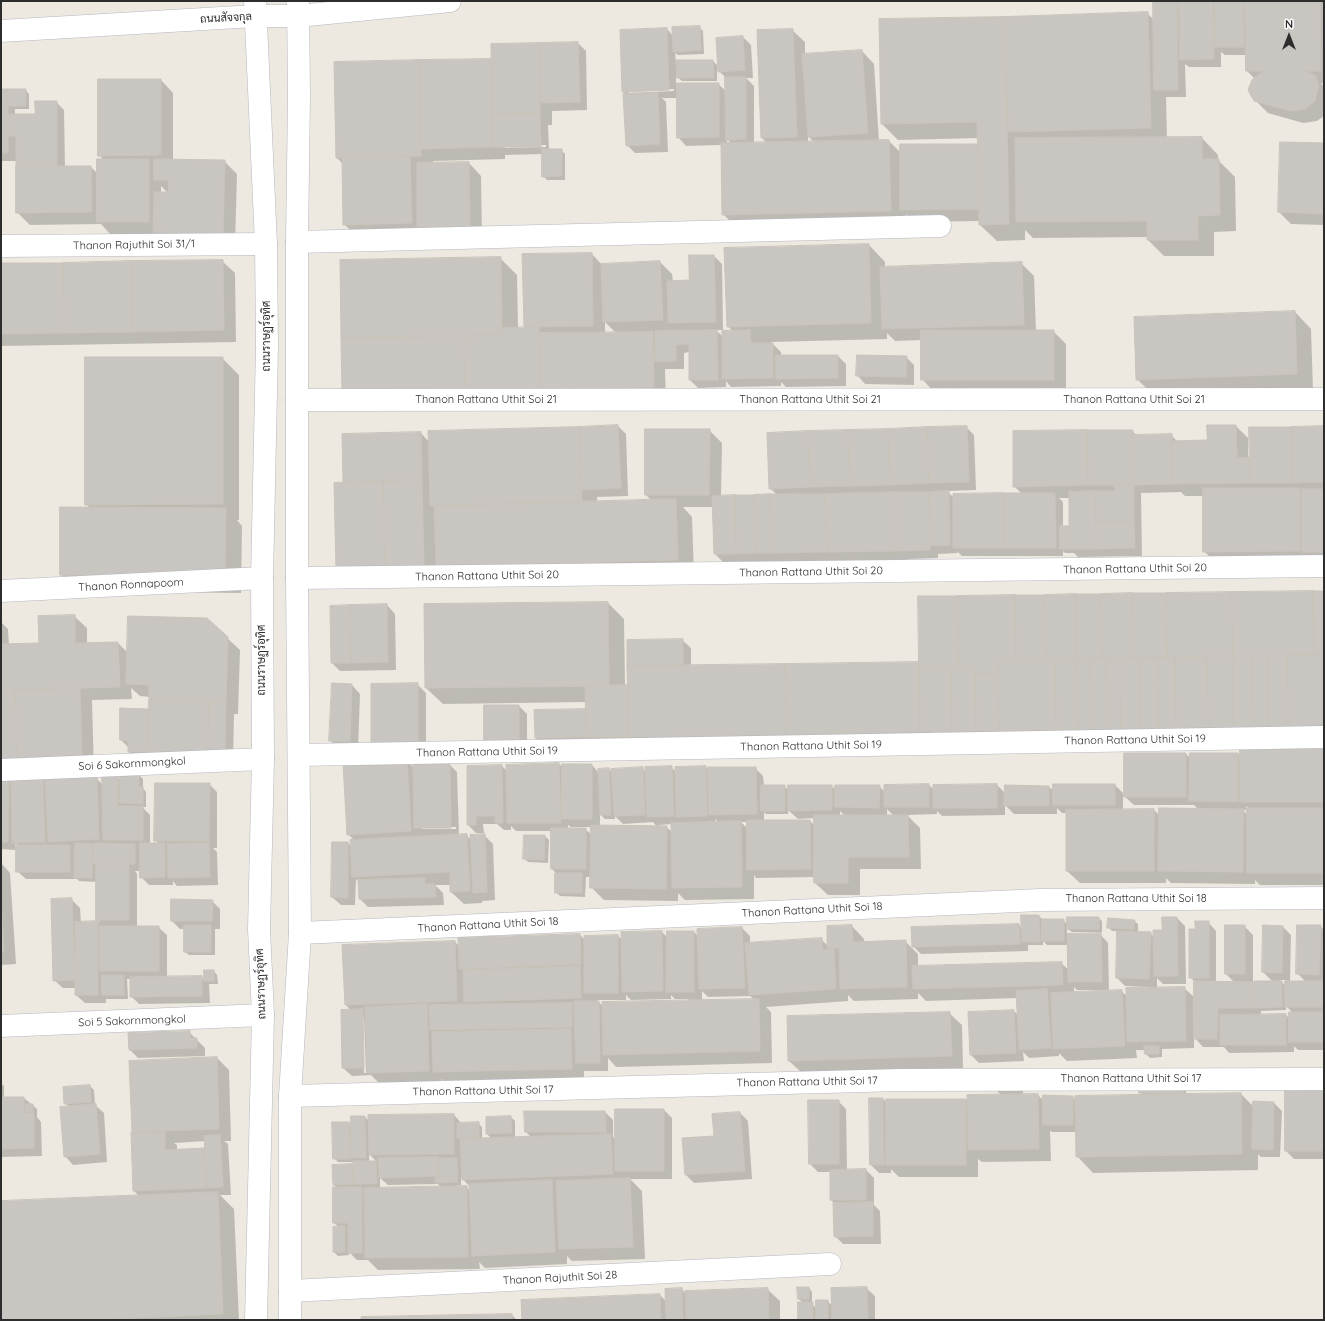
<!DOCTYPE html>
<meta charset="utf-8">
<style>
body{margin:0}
#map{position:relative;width:1325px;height:1321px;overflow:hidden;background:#ede9e1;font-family:Quicksand,sans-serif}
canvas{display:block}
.frame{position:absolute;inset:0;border:2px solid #2d2d2d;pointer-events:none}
.north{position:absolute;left:1269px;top:16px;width:40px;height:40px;-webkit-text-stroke:3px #fff;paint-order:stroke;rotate:0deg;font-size:11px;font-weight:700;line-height:16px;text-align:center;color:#2d2d2d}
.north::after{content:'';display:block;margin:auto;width:14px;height:18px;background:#2d2d2d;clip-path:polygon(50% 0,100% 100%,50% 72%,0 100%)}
</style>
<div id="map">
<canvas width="1325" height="1321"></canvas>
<div class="frame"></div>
<div class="north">N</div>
</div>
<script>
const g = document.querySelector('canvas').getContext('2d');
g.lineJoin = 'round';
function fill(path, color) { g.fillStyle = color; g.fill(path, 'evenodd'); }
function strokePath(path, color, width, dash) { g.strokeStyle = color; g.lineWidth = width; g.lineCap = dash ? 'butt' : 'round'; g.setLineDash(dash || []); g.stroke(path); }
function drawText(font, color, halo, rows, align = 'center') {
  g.font = font + ' Quicksand,Sarabun,sans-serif'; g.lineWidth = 3; g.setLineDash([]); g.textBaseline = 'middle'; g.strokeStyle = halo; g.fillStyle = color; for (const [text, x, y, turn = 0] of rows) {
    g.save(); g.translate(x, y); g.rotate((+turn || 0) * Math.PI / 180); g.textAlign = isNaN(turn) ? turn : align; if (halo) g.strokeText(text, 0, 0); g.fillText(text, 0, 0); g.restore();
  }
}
const shadow = new Path2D(`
 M1154 1H1324V83H1321L1324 86V116L1317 121 1303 123 1268 113 1255 100V79L1247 71V55H1225L1221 52V67H1189L1185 64 1186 97H1166L1167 138H1202L1218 155V160L1235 177 1236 231 1214 232V256H1164L1148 240V237L1033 238 1025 230V240L997 241 980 225V221L914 222 906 214 907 227 739 230 723 214 722 145 686 146 678 137V98H662L666 102 668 152 635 153 627 145V95L623 91 667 29 673 36 699 27 703 31 704 54 678 55 675 53 676 61H713L717 65V81H682L676 76V84H718L726 91V78L719 71 743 37 751 45 753 78H746L754 86V144H768L762 138 792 30 805 42V55L862 51 874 64 879 142 889 141 901 153 979 146 978 138 898 140 882 124 880 20 1147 13 1154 20ZM674 89V91L629 93V91ZM808 136 815 143H808ZM727 139 732 144H727Z
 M578 43 586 51 587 110 552 111V125H548L549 150H561L565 154V180H547L543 176V154L505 155V159L433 161V164L469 163 481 176 482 239 357 237 344 224 343 164 337 158 335 63 492 60V45ZM546 145V147L505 148V146Z
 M161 80 173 93V160L224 161 237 174 235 246 166 244 155 234H110L101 224 30 225 17 212V161H1V90H25L29 94V109H15V115H36L56 102 64 110 65 167H91L98 174 104 160 99 155ZM161 186 169 194 161 193Z
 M1324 144V225L1291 224 1279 212Z
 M869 245 885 262V268L1021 263 1034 276 1036 331H1053L1066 344V392H934L922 379V340L895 341 887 333V339L771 342 781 352V356H838L846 364V386L786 387 781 382V386L731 387 726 381V387L698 388 690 380V352L684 353V369H665L666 399 343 392 341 261 500 258 517 275 518 328H525L523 255 592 254 602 265 660 262 672 274 673 282 690 281 714 256 722 264 723 330H716L723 337 733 332 728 326ZM605 322 616 333H605Z
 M222 261 235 273 236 342 1 346V265Z
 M1295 312 1311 329 1313 390 1154 396 1137 379Z
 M906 357 914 365V385L865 384 857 375Z
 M222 358 239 375V520H237L242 526 241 593 78 591 61 575 90 508 86 504Z
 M618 426 626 434 628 496 597 497V503L652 501 646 495 709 430 722 443 721 497 777 495 770 488 966 427 974 435 976 490 947 491 954 498 1022 494 1014 486 1132 431 1138 436 1171 435 1177 441H1208L1236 426 1248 438V458L1324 427V564H1217L1204 551V496H1185L1181 492 1141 493 1142 556 1078 557 1074 553H1065L1063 551V556H962L957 551 958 553 938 554V558L908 559V563L784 565 780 561 723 562 715 554 714 507H683L692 517 694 576 436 580 344 483 343 435 421 433 429 442V432ZM1059 498H1070V527H1063V502Z
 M1324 592V739L544 746 536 738 535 711 586 710V702L443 704 426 688 608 603 624 619 625 686H629L628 641 682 640 691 648V666L920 663ZM932 731H1004V733H932Z
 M387 605 395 614 396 670 340 671 332 663Z
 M74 616 87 628V644L118 643 128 653 227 638 240 650 238 714H234L233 761 137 760 129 752V748L121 740V709L149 710 150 697 140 696 131 688 132 699 92 700 94 773 1 776V622L8 629 9 645 40 644Z
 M417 684 426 693V751H381Z
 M333 685H352L360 694 358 749H338L330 740Z
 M519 706 527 714V750L485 743Z
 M1324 748V885H1260L1255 880V884L1171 883 1166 878V883H1080L1067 871V813H1062L1057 808V814H1014L1005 805V815L942 816 937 811V814L907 815 920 828 921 869H860V895H828L815 883V877L756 878 754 875V899L685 900 678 893V901L604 900 591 887V877H586L585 897 560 896 556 892V873L552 869V831H516L511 826V830H504L497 824H483L484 833H476L468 825V767L502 766 507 771 559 764 563 768 592 765 599 773 609 769 612 773 642 768 646 772 671 767 676 772 705 767 710 771 755 768 763 776 764 786H784L789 791 831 786 836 790 879 786 885 792V786L929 785 934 790 997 785 1006 794V786L1049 787 1054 791 1115 785 1123 793V810H1154L1160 816 1199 810 1194 805H1134L1125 797 1186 754 1191 759 1238 754 1241 757ZM1246 806 1248 808V815L1242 810H1246ZM887 809 894 816H887ZM788 810 798 819 815 818V826L810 821H764V812L766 814H788ZM840 811 845 816H840ZM600 814 605 819H615V816L623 824 653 822 657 827 600 826ZM715 819 719 823H715ZM741 822H748V829ZM672 824V832L666 827H659V825ZM568 825 571 827H592V835L585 829H568Z
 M406 760 414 768 449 764 457 772 459 836 466 835 472 841 484 835 493 844 495 900 482 901V903L464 904 451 892V885H435L443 893 444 905 368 907 360 899 359 882 356 879 355 905H341L332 897 348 843 352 847 355 841 348 834ZM422 827H456V829H422Z
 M121 775H139L143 779V788L146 792V807H142L150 815V844H159L155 840 209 784 217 792V848H213L217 852 218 885 177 886 173 881V885H149L141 877V871H135L137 874V927H158L167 935V978L201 977 205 981V971H214L217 975 218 984H209L210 1003 139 1004 131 996V979H127L128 999H106V1003H85L76 995V988H63L54 980 72 900 80 908 81 923 100 922 97 919V882L79 881 77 879H26L17 871V844H15V850L1 849V779H8L12 782 43 777 46 780 96 778 103 785 117 777 121 780Z
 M545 836 549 840 548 863 528 862 524 858Z
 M1 863 10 873 16 964 1 965Z
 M212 901 220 909V929H215V955H189L185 952V929H180L172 921Z
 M1039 916 1043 920H1063L1068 925 1098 918 1102 921V932H1072L1067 928V935L1100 934 1108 943 1109 992 1121 991 1127 996 1149 989V987L1125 986 1117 978 1118 931H1112L1108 927 1134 921 1138 924V933H1150L1154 937 1177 918 1185 926 1186 984H1163L1157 978V988H1184L1193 996V1021H1195V982L1190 977 1196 930 1208 922 1216 931V983H1235L1226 974V926H1244L1253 935V983L1256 986 1273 982 1263 972 1283 927 1291 935 1290 982H1306L1298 974 1320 926 1324 930V1050H1298L1294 1046V1052L1229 1053 1224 1047H1203L1194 1037V1048L1162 1049V1057L1150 1058 1146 1054V1050H1136L1137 1058 1067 1061 1059 1053V1056L1029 1058 1023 1052 1024 1061 979 1063 971 1055 1014 1011 1018 1015 1017 998 926 1001 918 993V999L854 1001 848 995V1001L766 1007 771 1012 772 1063 616 1067 608 1058V1071H584V1081L447 1084 441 1079V1083L381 1085 371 1075 352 1076 343 1068 342 1011H351L346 1005 455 942 459 946 580 935 585 940 618 936 622 940 662 932 668 938 694 932 698 936 742 928 750 936V943L821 939 828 946 852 926 864 939V942L905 941 918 954V967L1061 963 1069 970 1068 945H1047L1043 941V945H1028V951L921 954 913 946 912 928 1019 925 1022 928ZM1280 980H1286V987ZM1074 987 1077 990H1108V992L1074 993ZM702 991 708 997 750 996 755 1000 702 1001ZM626 995 631 1000 671 999V995L675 999H688V1001L603 1007 597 1000H626ZM1286 1006 1293 1013 1290 1019 1286 1015H1261V1011L1286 1010ZM362 1017H364L366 1073H364Z
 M949 1013 962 1025 963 1068 802 1073 789 1061 788 1017Z
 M189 1032 205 1048V1056L138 1058 130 1050Z
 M217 1058 229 1070 231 1141H224L228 1144 231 1195H220L234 1209 239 1320H1V1202L139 1196 134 1191 136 1134 133 1131ZM205 1141 206 1151 204 1149 177 1150V1145L174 1143Z
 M1 1083 4 1086V1098H24L37 1109V1117L41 1122 42 1156 1 1157Z
 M90 1086 94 1090 95 1105 104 1113 107 1162 73 1165 65 1156 69 1107 65 1103Z
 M1023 1086V1095H1038L1044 1101 1073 1097 1076 1100 1144 1096 1140 1092 1186 1088V1095L1241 1094 1254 1107 1274 1103 1282 1111 1280 1157H1261L1258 1154V1170L1093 1173 1077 1156V1132H1052L1050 1131 1051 1161 982 1162 978 1159V1177H899L891 1169V1173H879L871 1165 883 1099 887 1103 966 1100 969 1103 1001 1095 996 1090Z
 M1324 1092V1159H1294L1286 1151Z
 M838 1101 846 1109 847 1170H866L874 1178V1205L880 1211 881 1244H843L835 1236 834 1203 831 1200V1172H818L810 1164Z
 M664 1110 672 1118V1179H630L642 1191 645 1259 572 1261 567 1256V1264L485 1268 479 1262 480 1269 378 1270 368 1260H357L349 1252V1255L338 1256 334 1252 339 1227 334 1223 337 1188 334 1185 352 1165 355 1168 354 1162H338L334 1158 349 1123 352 1127 365 1117 369 1121 454 1115 462 1124 478 1123 482 1127V1139H492L487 1134 511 1117 515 1121V1138L531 1137 526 1132 525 1112H605L613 1120V1137L616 1140ZM369 1154 377 1162H369ZM461 1177 470 1187V1191L466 1187 456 1188V1186L461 1185ZM380 1178 388 1185 438 1184 441 1188H380Z
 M740 1113 748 1121 752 1179 694 1183 686 1175 715 1137Z
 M809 1288 812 1292V1304L817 1309 827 1301 833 1306 866 1288 875 1296V1320H799L803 1303 799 1299Z
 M682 1289 686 1294 767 1289 780 1301V1320H523L660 1295 666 1301Z
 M512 1315 517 1320H362Z`);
const building = new Path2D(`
 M1153 1H1177L1178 90H1154Z
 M1179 1H1213L1214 59 1180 60Z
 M1215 1H1243L1244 47H1215Z
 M1245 1H1320L1321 71H1305L1315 75 1319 85 1315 101 1305 109 1290 111 1254 101 1248 90 1252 80 1263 71H1246Z
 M1148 12 1151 128 1008 132 1005 17Z
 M1005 17 1009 224 979 225 977 122 881 124 879 19Z
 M700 26 701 50 673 52 672 27Z
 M667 28 669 90 622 92 620 30Z
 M793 29 797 137 761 138 757 30Z
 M743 36 745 70 718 72 716 38Z
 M578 42 580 102 540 103 539 43Z
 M539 43 540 113 492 114 491 44Z
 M862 50 868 133 808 137 802 54Z
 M491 59 493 147 421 149 419 60Z
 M419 60 421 156 336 158 334 62Z
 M676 60H713L714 78H677Z
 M725 77H746V139L726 140Z
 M98 79H161V155L98 156Z
 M677 83H719V137L677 138Z
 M1 89H8V153H1Z
 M8 89H26V106H8Z
 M658 93 660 144 626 146 623 94Z
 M35 101H57V166H16V136H8V114H35Z
 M540 113 541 147H493L492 114Z
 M1202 137V159H1219L1220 215 1198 216V240H1147V221L1016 222 1015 138Z
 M889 140 891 211 722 215 721 143Z
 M1280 142 1324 143V214L1278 212Z
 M900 144H978L979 209 900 210Z
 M542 149H562V176L542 177Z
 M410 156 412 223 343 225 342 158Z
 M97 159H149V222H97Z
 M154 159 225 160 223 234 153 232 154 192H168L169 180H154Z
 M469 162 470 227 417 228V163Z
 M16 166H91L92 212 16 213Z
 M869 244 871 323 727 327 724 248Z
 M592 253 593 326 524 327 522 254Z
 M689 255H714L716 322 668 323 667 281 689 280Z
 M501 257 502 335 341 338 340 260Z
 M223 260 224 330 131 332V261Z
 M131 261V332L64 333 63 263Z
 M660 261 663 320 603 322 601 264Z
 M1022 262 1024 325 882 329 880 267Z
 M1 263H63L64 333 1 334Z
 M1295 311 1297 374 1136 380 1134 317Z
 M539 327 540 389 465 390 464 336 502 335V328Z
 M717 330 718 380H689V344L676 345V361L655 362V331Z
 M750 330 751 343H773V378L722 379V331Z
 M921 330H1054V380H921Z
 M653 332 654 387 540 389 539 333Z
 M464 336 465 390 342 392 341 338Z
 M776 355H838V378L776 379Z
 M857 355 907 356 906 377 856 376Z
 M85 357H223V504L85 505Z
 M618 425 621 488 581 490 580 427Z
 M1207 425H1236L1237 458 1250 457V483L1172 484V441L1207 440Z
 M967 426 969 482 929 483 927 427Z
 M1324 426V482L1292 483 1291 427Z
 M580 427 582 502 430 506 428 431Z
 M927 427 929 483 890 485 888 429Z
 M1249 427H1291L1292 483H1250Z
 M645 429H710L709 495H645Z
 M888 429 890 485 850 486 848 430Z
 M848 430 850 486 810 487 808 431Z
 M1087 430 1088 485 1013 487V431Z
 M1087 430H1133L1134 485H1088Z
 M808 431 810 487 769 489 767 433Z
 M421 432 422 480 343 482 342 434Z
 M1172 434V484L1134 485 1133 435Z
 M422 480 424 568 385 569 383 481Z
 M383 481 385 569 336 570 334 483Z
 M1114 485H1134V521H1096L1095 491H1115Z
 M1203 488H1300V551L1203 552Z
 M1302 489H1324V552H1302Z
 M949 491 950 545 930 546 929 492Z
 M1095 491 1096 549H1069V492Z
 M896 492V551L827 552 825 494Z
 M896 492H929L930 550 896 551Z
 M1003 493 1004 548H953V494Z
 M1003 493H1055L1056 548H1004Z
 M770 494 771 553H755L754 495Z
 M770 494H825L827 552 771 553Z
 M735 495 736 554H714L712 496Z
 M735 495H754L755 553 736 554Z
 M676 499 678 560 436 567 434 506Z
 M60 507 226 508 225 577 60 575Z
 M1096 521H1134L1135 548 1096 549Z
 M1060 526H1069V549H1060Z
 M1313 591 1314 655 1233 656 1232 592Z
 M1313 591H1324V655H1314Z
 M1232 592 1233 656 1167 657 1166 593Z
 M1133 593 1134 658H1102L1101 594Z
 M1133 593H1166L1167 657 1134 658Z
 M1076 594 1077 659H1046L1045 595Z
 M1076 594H1101L1102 658 1077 659Z
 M1015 595 1016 660H998V673H975V668H959L957 596Z
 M1015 595H1045L1046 659 1016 660Z
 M918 596H957L959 668H919Z
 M608 602 609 686 425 688 424 604Z
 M387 604 388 662 351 663 350 605Z
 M350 605 351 663H331L330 606Z
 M75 615V643L118 642 120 687 1 690V644L39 643 38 616Z
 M128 616 207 618 228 637 226 702 149 700V685L126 684Z
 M683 639V665L627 666V640Z
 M1324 655V726L1288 727 1287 656Z
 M1233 656V728H1208L1207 657Z
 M1233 656H1252L1254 728H1233Z
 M1252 656H1267L1268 727 1254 728Z
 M1267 656H1287L1288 727H1268Z
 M1158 657 1159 729H1140L1139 658Z
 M1158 657H1175L1176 729H1159Z
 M1175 657H1207L1208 728 1176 729Z
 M1090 658 1091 730H1078L1077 659Z
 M1090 658H1106L1107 730H1091Z
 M1106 658H1120L1121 729 1107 730Z
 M1120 658H1139L1140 729H1121Z
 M1055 659 1056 730 999 731 998 660Z
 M1055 659H1077L1078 730H1056Z
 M919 662 920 732 787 735 785 664Z
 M785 664 787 735 629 737 627 666Z
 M919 668H951L952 732H920Z
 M951 668H975L976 732H952Z
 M975 673H998L999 732H976Z
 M332 683 352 684 350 742 329 741Z
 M418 683V743L371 744V684Z
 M628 685 629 737H586L585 686Z
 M80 688 82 761 17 763 15 690Z
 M1 690H15L17 763H1Z
 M149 700 209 702 208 754 147 752Z
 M209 702H226L225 754H208Z
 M484 705H519V743H484Z
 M120 708 148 709 147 752H128V741L120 740Z
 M585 709 586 737 535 738 534 710Z
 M1240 747H1324V802H1240Z
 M1124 753H1186V797H1124Z
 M1190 753H1238V802L1189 801Z
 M407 759 411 831 347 835 343 763Z
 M450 763 451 828H414L413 764Z
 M559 763 561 823H507L506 765Z
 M562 764H592V819H562Z
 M502 765 503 823H495V816H476V825H467V766Z
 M672 766 674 816 647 817 645 767Z
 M706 766 707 816 676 817 675 767Z
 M643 767 645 815 614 816 611 769Z
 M708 767H756L757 814 709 815Z
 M609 768 611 815H600L598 769Z
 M120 774H139V787H143V804L120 803Z
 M43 776 45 842 12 843 11 777Z
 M102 776H118V806H143V840H103Z
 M97 777 99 839 48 842 45 779Z
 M1 778H9L8 842H1Z
 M155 783H210L209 841H154Z
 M929 784V807H884V785Z
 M997 784V808H933V785Z
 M1053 784H1115V805H1053Z
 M761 785H785V811H761Z
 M788 785H832V810L788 811Z
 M835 785H880L879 808 835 807Z
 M1005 785 1049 786V806H1004Z
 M1159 808 1244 809 1243 872 1158 871Z
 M1247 808H1324V873H1247Z
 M1154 809V871H1066V810Z
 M814 815H908L909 857H848V883H814Z
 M747 820H810L811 869 747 870Z
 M741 821 742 887 672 888 671 823Z
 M591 825 667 826 666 889 590 888Z
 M551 828H586V869H551Z
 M467 834 470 891 450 892V872L352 877 350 840Z
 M485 834 487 892 473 893 470 835Z
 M524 835H545L544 860 523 859Z
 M332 842H348V898L331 897Z
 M75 843 93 844 92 878H74Z
 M94 843 135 844V864H94Z
 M140 843H165V877L140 878Z
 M209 843 210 877 168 878 167 844Z
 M16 845H70V872H16Z
 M96 864H129V920H96Z
 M555 873H582V893H555Z
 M425 878V884H435L436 897 359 899 358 880Z
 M72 898 75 980 53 981 51 899Z
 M171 899 213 900 212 921H171Z
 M1 903 4 952 1 953Z
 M1021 915H1039L1040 942H1022Z
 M1067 917H1099V929H1067Z
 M1162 917H1177L1178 976H1154L1153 930H1162Z
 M1108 918 1135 920 1134 929 1107 928Z
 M1042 919H1064V941H1042Z
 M98 921V995H75V922Z
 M1195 921H1209V978H1189V929H1195Z
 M1019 924 1020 944 912 947 911 927Z
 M184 925H211V952H184Z
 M852 925 853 942 906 940 907 987 840 989 839 948H827V926Z
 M1225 925H1245V974H1225Z
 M1263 925 1283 926 1282 973 1262 972Z
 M1297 925H1321L1319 975 1296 974Z
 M100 926H159V971H100Z
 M742 927 745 988 699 989 697 929Z
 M662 931 663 991 622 992 621 932Z
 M667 931H694V992H666Z
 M1117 931 1151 932 1149 979 1116 978Z
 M1101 933 1102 982H1068L1067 934Z
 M580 934 581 964 459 969 458 938Z
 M618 935V993H584V936Z
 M822 938 823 950 834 949 836 989 749 995 745 943Z
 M455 941 457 1001 345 1005 342 945Z
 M1062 962 1063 985 913 989 912 966Z
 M580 966 581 998 464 1002 463 970Z
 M204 970H214V981H204Z
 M102 975H124V995H102Z
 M202 976V996L130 997V977Z
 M1194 981 1254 982V1008H1218L1217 1039H1194Z
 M1255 981H1282V1007L1255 1008Z
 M1285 981H1324V1007H1285Z
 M1185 987 1186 1041 1127 1042 1126 988Z
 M1047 989 1051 1048 1019 1050 1016 991Z
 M1122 990 1125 1046 1053 1049 1051 993Z
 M759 999 760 1051 603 1055 602 1002Z
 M574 1001H599L600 1063H576Z
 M572 1003V1027L430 1030 429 1005Z
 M427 1004 429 1071 367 1073 365 1007Z
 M363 1009 364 1068H342L341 1010Z
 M1014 1010 1016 1053 970 1055 968 1012Z
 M950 1012 952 1056 788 1061 787 1016Z
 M1289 1012H1324V1042H1289Z
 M1286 1014V1045H1220V1015Z
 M571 1029 572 1069 433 1072 432 1032Z
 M190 1031V1038H197V1048L129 1050 128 1033Z
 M1144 1046H1159V1054H1145Z
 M217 1057 219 1129 132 1132 129 1061Z
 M1139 1083H1183V1093H1139Z
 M90 1085 91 1102 64 1104 63 1087Z
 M1285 1091H1324V1151H1285Z
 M1241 1093 1242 1154 1076 1157 1075 1096Z
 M1038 1094 1039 1149 968 1150 967 1095Z
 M1043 1095 1073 1096V1125H1043Z
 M1 1097H24V1113H34V1148L1 1149Z
 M869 1098H883L884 1165H870Z
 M886 1099H966V1165H886Z
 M808 1100H839V1164H809Z
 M1253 1101 1274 1102 1273 1150 1252 1149Z
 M26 1104H33V1112H26Z
 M96 1104 100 1154 64 1157 60 1107Z
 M615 1109H664V1171H615Z
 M524 1111H605L606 1132H525Z
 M740 1112 745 1171 685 1175 682 1138 714 1136 712 1114Z
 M454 1114V1154L369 1155 368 1115Z
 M351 1116H365L366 1158H351Z
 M511 1116 512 1133 486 1134V1117Z
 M332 1122H349L350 1159H333Z
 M479 1122V1137L457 1138V1123Z
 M165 1132V1150L204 1148 206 1188 133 1191 131 1133Z
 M611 1134 613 1174 462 1180 460 1139Z
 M220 1135 223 1187 207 1188 204 1136Z
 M438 1157 439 1176 379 1178 378 1158Z
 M439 1158H457L458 1182 435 1183V1177H439Z
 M353 1161H376L377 1184H354Z
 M352 1164 353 1184 333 1185 332 1165Z
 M866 1169V1200H830V1170Z
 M630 1178 633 1247 559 1249 556 1181Z
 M552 1180 555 1252 472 1256 469 1184Z
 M467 1186 468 1257 365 1258 364 1188Z
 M333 1187H362V1253H348V1223H333Z
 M218 1192 223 1314 92 1320H1V1201Z
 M873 1202V1236L834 1237 833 1203Z
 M345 1226V1252H333V1227Z
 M797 1287H809V1299H798Z
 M867 1287 868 1320H832L831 1288Z
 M682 1288 683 1320H666L665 1289Z
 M768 1288 769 1320H686L685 1291Z
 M660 1294 661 1320H522L521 1300Z
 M816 1300H828V1320H816Z
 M798 1302H813V1320H798Z
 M512 1314V1320H361V1317Z`);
const minor = new Path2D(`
 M297 242 940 226
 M1 246 266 244
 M297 400 1324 399
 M297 578 1324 566
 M1 591 262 578
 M299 755 1324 737
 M1 770 263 759
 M300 933 1040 900 1324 898
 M1 1026 263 1015
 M290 1096 902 1080 1324 1079
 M290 1291 830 1264`);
const tertiary = new Path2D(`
 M255 1 266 244 267 346 262 578 263 759 259 929 263 1015 256 1320
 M1 31 255 16H298L450 1
 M290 1320V1096L300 933 297 578V242L299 95 298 1`);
const streetNames = [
 ["ถนนสัจจกุล",226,18,-3],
 ["Thanon Rajuthit Soi 31/1",134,245,-1],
 ["ถนนราษฏร์อุทิศ",267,336,-90],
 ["Thanon Rattana Uthit Soi 21",486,400],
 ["Thanon Rattana Uthit Soi 21",810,400],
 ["Thanon Rattana Uthit Soi 21",1134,400],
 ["Thanon Rattana Uthit Soi 20",1135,569,-1],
 ["Thanon Rattana Uthit Soi 20",811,572,-1],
 ["Thanon Rattana Uthit Soi 20",487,576,-1],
 ["Thanon Ronnapoom",131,585,-3],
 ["ถนนราษฏร์อุทิศ",262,660,-90],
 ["Thanon Rattana Uthit Soi 19",1135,740,-1],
 ["Thanon Rattana Uthit Soi 19",811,746,-1],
 ["Thanon Rattana Uthit Soi 19",487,752,-1],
 ["Soi 6 Sakornmongkol",132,764,-3],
 ["Thanon Rattana Uthit Soi 18",1136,899],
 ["Thanon Rattana Uthit Soi 18",812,910,-3],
 ["Thanon Rattana Uthit Soi 18",488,925,-3],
 ["ถนนราษฏร์อุทิศ",261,984,-92],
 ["Soi 5 Sakornmongkol",132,1021,-2],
 ["Thanon Rattana Uthit Soi 17",1131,1079],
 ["Thanon Rattana Uthit Soi 17",807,1082,-1],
 ["Thanon Rattana Uthit Soi 17",483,1091,-1],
 ["Thanon Rajuthit Soi 28",560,1278,-3]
];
fill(shadow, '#0003');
fill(building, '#c9c5c0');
strokePath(building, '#c9c4ba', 1);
strokePath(minor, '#b4b6bf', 23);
strokePath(tertiary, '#b4b6bf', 23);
strokePath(minor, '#fff', 22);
strokePath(tertiary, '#fff', 22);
drawText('11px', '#2d2d2d', '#fff', streetNames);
</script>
